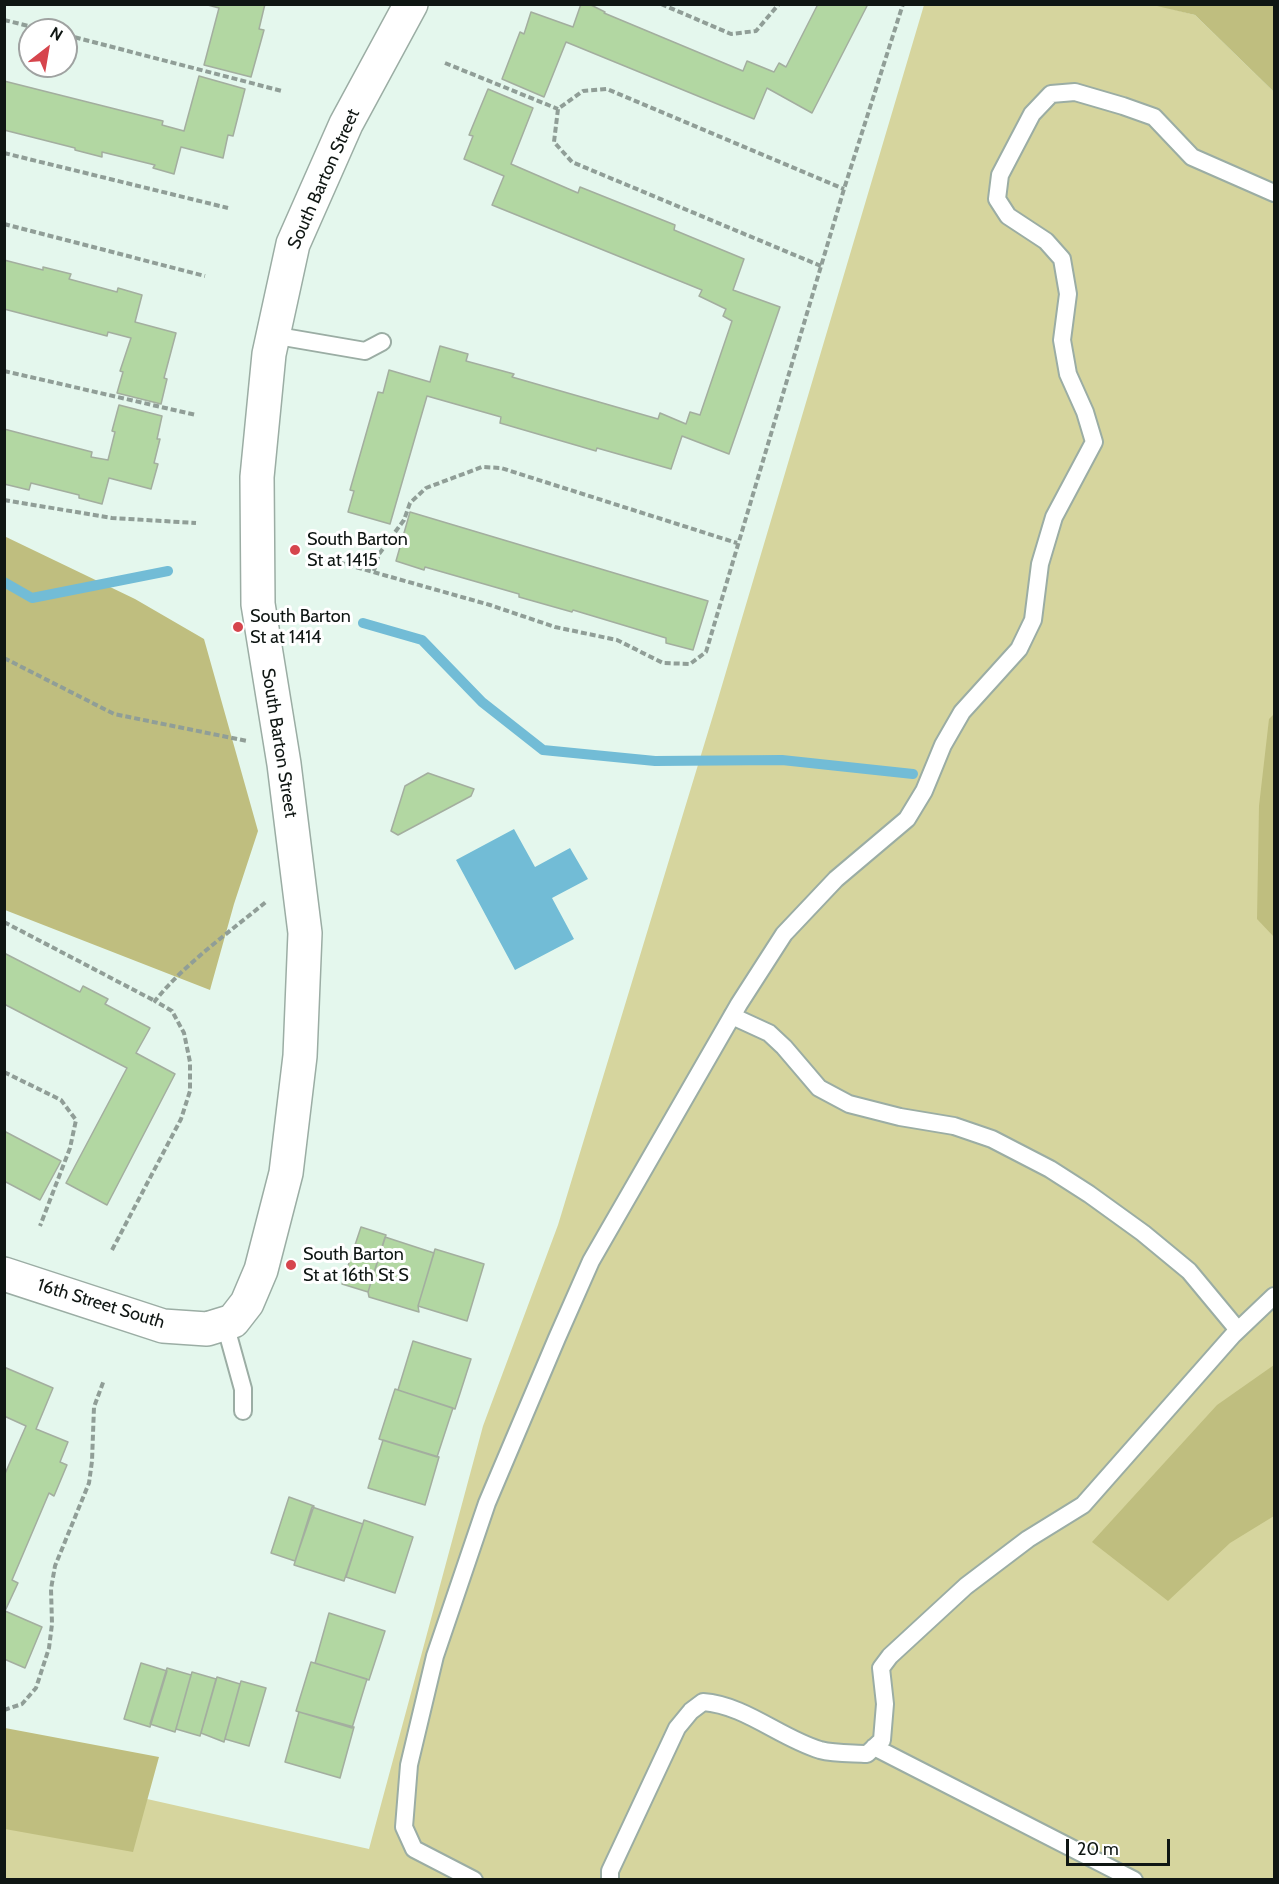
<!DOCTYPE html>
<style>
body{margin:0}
#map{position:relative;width:1279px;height:1884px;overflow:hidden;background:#e4f7ed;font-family:Cabin,sans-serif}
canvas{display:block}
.frame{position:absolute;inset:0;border:6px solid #0f1613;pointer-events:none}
.north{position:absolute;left:18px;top:18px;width:60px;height:60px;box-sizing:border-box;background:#fff;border:2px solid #9fa2a1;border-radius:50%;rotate:31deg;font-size:16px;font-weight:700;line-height:24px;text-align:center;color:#0f1613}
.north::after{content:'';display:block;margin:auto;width:21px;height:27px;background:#d6454d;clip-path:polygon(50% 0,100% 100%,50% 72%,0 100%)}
.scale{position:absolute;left:1066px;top:1839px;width:104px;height:27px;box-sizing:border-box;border:3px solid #0f1613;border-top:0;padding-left:8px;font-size:18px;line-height:21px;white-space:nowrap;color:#0f1613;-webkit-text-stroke:4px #fff;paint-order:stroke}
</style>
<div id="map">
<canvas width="1279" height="1884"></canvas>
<div class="frame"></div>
<div class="north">N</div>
<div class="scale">20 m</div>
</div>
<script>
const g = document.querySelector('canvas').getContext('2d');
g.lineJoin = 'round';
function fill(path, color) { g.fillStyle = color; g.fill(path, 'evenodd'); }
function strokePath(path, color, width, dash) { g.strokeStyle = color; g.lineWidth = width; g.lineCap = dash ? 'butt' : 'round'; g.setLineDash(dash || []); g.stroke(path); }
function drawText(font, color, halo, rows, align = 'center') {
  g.font = font + ' Cabin,sans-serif'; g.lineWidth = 6; g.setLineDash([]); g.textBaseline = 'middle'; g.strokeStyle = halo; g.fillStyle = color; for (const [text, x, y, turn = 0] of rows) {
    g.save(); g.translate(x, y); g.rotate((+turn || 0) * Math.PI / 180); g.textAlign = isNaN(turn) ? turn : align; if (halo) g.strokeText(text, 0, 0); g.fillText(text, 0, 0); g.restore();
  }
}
const green = new Path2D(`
 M1153 4 1195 15 1274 92V1879L5 1880V1767L369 1849 483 1426 558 1225 715 709 924 5Z`);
const forest = new Path2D(`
 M1153 5H1274V92L1195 15Z
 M4 536 135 599 204 639 258 831 234 904 210 990 5 910Z
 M1274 714V937L1257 919 1259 806 1269 719Z
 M1274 1365V1516L1230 1543 1168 1601 1092 1542 1217 1405Z
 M5 1728 159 1757 133 1852 5 1829Z`);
const water = new Path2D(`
 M514 829 535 867 570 848 588 879 552 898 574 939 515 970 456 860Z`);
const stream = new Path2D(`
 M4 582 32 598 168 571
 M363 623 422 640 482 702 543 750 655 761 782 760 913 774`);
const building = new Path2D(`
 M204 4H265L259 29 264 30 251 77 204 65 219 8Z
 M581 4H589L605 12 604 13 743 71 747 61 774 72 779 63 786 67 818 4H868L812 113 767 88 754 119 566 42 544 97 502 79 520 32 524 34 531 12 573 27Z
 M199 76 245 89 233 136 228 135 223 158 181 147 174 174 153 168 155 165 102 152V157L75 150V148L4 130V81L163 121 162 125 184 131Z
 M488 89 533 108 511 164 578 193 580 187 675 225 674 230 744 259 733 290 780 307 729 454 682 436 671 469 597 448 596 451 500 423 501 417 427 396 390 524 348 512 354 491 350 490 378 392 383 393 389 370 430 382 440 346 468 354 466 361 514 374 512 377 658 419 660 413 686 424 690 412 700 415 732 321 723 316 726 309 699 296 702 290 492 205 504 176 464 159 473 136 469 135Z
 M4 260 43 270V267L71 274 69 279 117 292 118 288 142 295 135 322 176 333 164 378 167 379 161 404 117 393 123 372 120 371 131 338 108 332 107 336 4 309Z
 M119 405 162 416 157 439H160L154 463 158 464 151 489 109 478 102 504 79 498V495L31 483 29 490 4 484V429L92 452 91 457 108 460 115 432 112 431Z
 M410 512 708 601 693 650 666 643V638L573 610 572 612 519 597V594L425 567 424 570 396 561Z
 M428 773 474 789 471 796 398 835 391 831 405 786Z
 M4 953 80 992 83 986 108 999 105 1004 150 1028 136 1053 175 1074 107 1205 66 1183 127 1068 4 1004Z
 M4 1131 61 1161 40 1200 4 1181Z
 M361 1227 386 1235 368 1292 342 1284Z
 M385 1237 434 1253 418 1306 419 1312 369 1297 368 1292Z
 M435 1249 484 1264 467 1321 418 1306Z
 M413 1341 471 1359 455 1409 398 1390Z
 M4 1367 53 1388 36 1429 68 1442 60 1462 67 1465 54 1496 49 1493 12 1580 18 1583 5 1611 42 1627 25 1668 4 1659V1476L26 1426 4 1416Z
 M395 1389 453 1408 437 1457 379 1439Z
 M383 1440 439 1457 425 1505 368 1488Z
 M289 1497 314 1506 295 1561 271 1553Z
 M312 1507 363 1524 344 1581 294 1565Z
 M364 1520 413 1537 395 1593 346 1577Z
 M329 1613 385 1631 369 1680 315 1663Z
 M311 1662 367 1679 352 1728 296 1711Z
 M141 1663 167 1671 150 1727 124 1719Z
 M167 1668 191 1675 175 1732 150 1724Z
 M192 1672 216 1679 200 1736 176 1729Z
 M217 1677 240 1684 224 1742 201 1733Z
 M241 1681 266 1688 249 1746 225 1739Z
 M299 1712 354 1727 340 1778 285 1762Z`);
const path = new Path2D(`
 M661 4 731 34 756 31 779 4
 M4 20 45 30
 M66 35 282 91
 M445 63 558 109
 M4 153 228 208
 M4 224 205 276
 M821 266 572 162 554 142 558 109 583 91 607 89 844 189
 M4 371 196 415
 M4 500 112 518 196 523
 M313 555 490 605 555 627 617 640 663 663 690 664 706 652 844 189 903 4
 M374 571 379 554 404 520 410 503 426 488 482 467 501 468 737 543
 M4 658 114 714 247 741
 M4 922 155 1001
 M4 1072 61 1100 76 1120 70 1148 40 1226
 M112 1250 181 1119 190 1091V1062L184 1033 172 1011 155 1001C184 964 231 931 267 901
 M4 1710 22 1704 36 1688 49 1648 52 1624 51 1589 55 1566 89 1483 92 1461 94 1407 104 1380`);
const lane = new Path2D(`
 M272 335 365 351 382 342
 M732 1016 769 1033 784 1047 819 1088 849 1104 900 1117 954 1126 992 1139 1050 1169 1089 1194 1143 1233 1189 1271 1238 1330
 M225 1324 243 1389V1411
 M874 1747 1134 1880
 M474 1880 414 1849 404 1827 409 1765 435 1656 487 1503 557 1338 591 1261 739 1004 784 934 836 879 907 819 924 791 943 745 962 712 1019 649 1033 620 1040 564 1054 517 1094 442 1085 412 1068 374 1062 340 1068 294 1062 259 1046 241 1008 216 997 199 1000 175 1032 114 1051 94 1075 92 1123 106 1154 117 1192 157 1274 193
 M610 1880V1871L677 1728 691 1711 703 1702C745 1705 780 1738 820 1750 835 1754 852 1753 867 1754L882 1740 885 1704 881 1668 890 1656 966 1586 1028 1539 1083 1505 1233 1335 1274 1296`);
const street = new Path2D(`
 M4 1274 163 1326 207 1329 233 1321 247 1303 261 1270 286 1173 300 1056 305 933 284 764 258 604 257 477 269 354 293 244 346 124 411 4`);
const markers = [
 [295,550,6,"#d6454d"],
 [238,627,6,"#d6454d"],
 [291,1265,6,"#d6454d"]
];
const streetNames = [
 ["South Barton Street",324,179,-66],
 ["South Barton Street",279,743,81],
 ["16th Street South",101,1304,17]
];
const poiNames = [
 ["South Barton",307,540],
 ["St at 1415",307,561],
 ["South Barton",250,617],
 ["St at 1414",250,638],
 ["South Barton",303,1255],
 ["St at 16th St S",303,1276]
];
fill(green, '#d6d59e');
fill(forest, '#bfbe7f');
fill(water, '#72bcd6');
strokePath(stream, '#72bcd6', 10);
fill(building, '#b2d7a2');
strokePath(building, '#a3ae9f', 1.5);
strokePath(lane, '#9bada4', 20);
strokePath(street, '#9bada4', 36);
strokePath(path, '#909e97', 4, [6, 3]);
strokePath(lane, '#fff', 16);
strokePath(street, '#fff', 33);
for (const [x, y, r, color] of markers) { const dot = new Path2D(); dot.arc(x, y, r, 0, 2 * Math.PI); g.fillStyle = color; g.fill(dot); strokePath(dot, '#fff', 2); }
drawText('18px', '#0f1613', '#fff', streetNames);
drawText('18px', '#0f1613', '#fff', poiNames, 'left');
</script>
